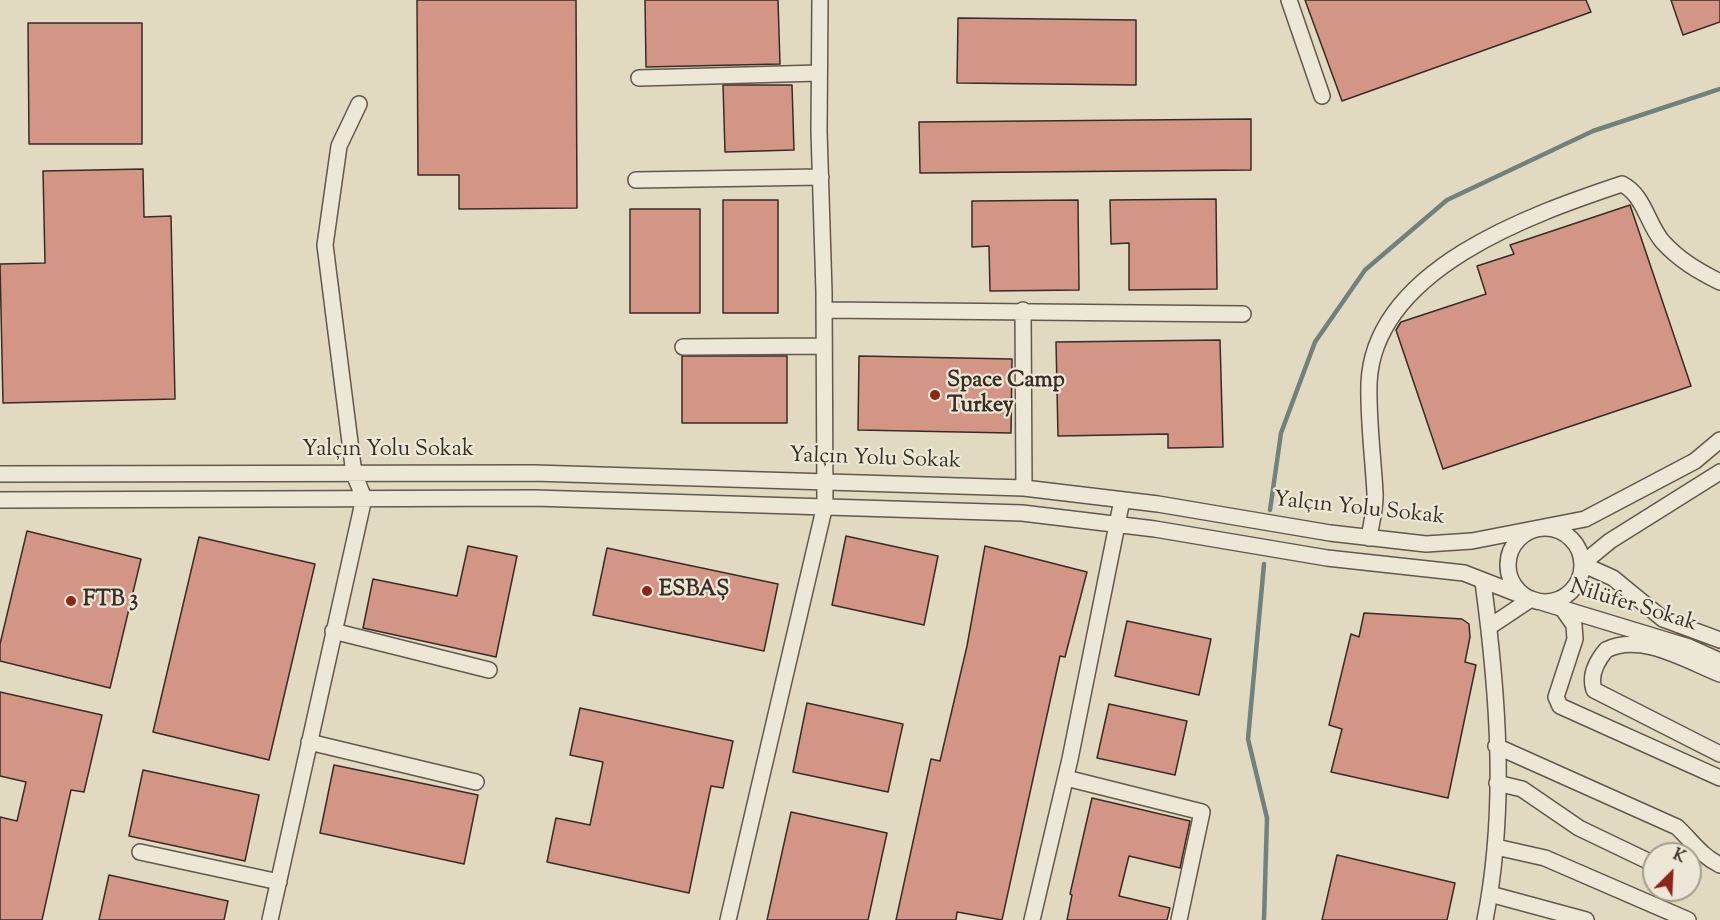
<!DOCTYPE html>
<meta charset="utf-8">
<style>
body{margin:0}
#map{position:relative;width:1720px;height:920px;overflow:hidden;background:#e1dac0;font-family:"Sorts Mill Goudy",serif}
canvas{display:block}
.north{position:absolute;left:1642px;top:842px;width:60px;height:60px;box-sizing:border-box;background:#ece7d6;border:2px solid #a49d8f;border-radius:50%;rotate:24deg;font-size:16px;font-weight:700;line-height:24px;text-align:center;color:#372d24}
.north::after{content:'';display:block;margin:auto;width:21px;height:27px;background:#8f2418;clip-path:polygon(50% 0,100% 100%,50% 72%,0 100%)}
</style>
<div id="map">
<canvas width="1720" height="920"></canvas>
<div class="north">K</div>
</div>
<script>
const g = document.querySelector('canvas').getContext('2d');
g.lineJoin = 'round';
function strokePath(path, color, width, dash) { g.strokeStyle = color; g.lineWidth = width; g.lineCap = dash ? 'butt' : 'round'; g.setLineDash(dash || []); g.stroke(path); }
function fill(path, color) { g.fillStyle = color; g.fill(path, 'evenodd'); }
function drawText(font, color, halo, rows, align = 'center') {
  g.font = font + ' "Sorts Mill Goudy",serif'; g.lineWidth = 4.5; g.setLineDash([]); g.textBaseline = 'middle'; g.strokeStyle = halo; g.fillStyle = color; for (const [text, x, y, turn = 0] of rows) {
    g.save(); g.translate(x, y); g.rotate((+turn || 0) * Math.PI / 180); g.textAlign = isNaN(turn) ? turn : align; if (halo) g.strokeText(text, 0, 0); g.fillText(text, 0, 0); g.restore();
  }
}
const stream = new Path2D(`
 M1270 510 1281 433 1315 342 1365 270 1447 200 1593 131 1720 89
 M1264 920 1267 818 1248 739 1264 564`);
const building = new Path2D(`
 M417 0H576L577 208 459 209V175H418Z
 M645 0H778L780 64 646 67Z
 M1305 0H1586L1591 12 1342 101Z
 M1671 0H1720V22L1683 35Z
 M958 18 1136 20V85L957 83Z
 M28 23H142V144H29Z
 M723 85H792L794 150 725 152Z
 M1251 119V170L920 173 919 122Z
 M143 169 144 217 171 216 175 399 3 403 0 264 45 263 43 171Z
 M1216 199 1217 289 1129 290V243L1111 244 1110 200Z
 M723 200H778V313H723Z
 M1078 200 1079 290 990 291 989 246 972 247V201Z
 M1630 205 1691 386 1443 469 1396 330 1401 322 1486 294 1477 266 1514 254 1510 245Z
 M630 209H700V313H630Z
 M1220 340 1223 447 1168 448V434L1058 436 1056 342Z
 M682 356H787V423H682Z
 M859 356 1012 359 1011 433 858 430Z
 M27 531 141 559 110 688 0 661V644Z
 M846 536 938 556 924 625 832 605Z
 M199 537 315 564 269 760 153 732Z
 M468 546 517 556 496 657 363 628 373 579 457 596Z
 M985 546 1087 572 1065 657 1060 656 1002 920 957 912 956 920H896L931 759 940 761 967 646Z
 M607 548 778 584 764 651 593 615Z
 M1364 613 1462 619 1469 624 1470 637 1465 662 1476 665 1448 798 1331 772 1342 729 1329 725 1351 634 1359 637Z
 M1127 621 1211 639 1199 695 1115 676Z
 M0 692 102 715 84 792 71 790 42 920H0V817L17 821 26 782 0 776Z
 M807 703 903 724 888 792 793 772Z
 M1109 704 1187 721 1175 775 1097 758Z
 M580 708 733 741 723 788 711 786 689 893 547 862 556 818 590 825 603 762 570 755Z
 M334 765 478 795 464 864 320 833Z
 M143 770 259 795 245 861 129 836Z
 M1092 798 1190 821 1180 868 1129 856 1119 896 1170 908 1167 920H1067L1072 895 1070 894Z
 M791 812 887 833 868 920H767Z
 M1337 855 1455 883 1447 920H1322Z
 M109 875 228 901 224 920H99Z`);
const minor = new Path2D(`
 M1289 0 1322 96
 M639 78 819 73
 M636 180 821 177
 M824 310 1243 314
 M1023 310 1024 488
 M683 347 824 346
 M0 474 534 473 1024 488 1158 504 1330 533 1426 544 1472 541 1585 519 1695 461 1720 440
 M0 500 534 498 1022 513 1155 529 1327 558 1464 573 1531 599 1689 647 1720 661
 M1508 565a37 37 0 1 1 74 0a37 37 0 1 1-74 0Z
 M1369 538C1371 524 1376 507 1375 493 1373 456 1368 420 1369 383 1374 269 1532 214 1622 184 1644 195 1647 223 1662 241 1679 260 1698 271 1720 282
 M1582 564 1610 541 1720 472
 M1582 564 1613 578 1663 619 1720 640
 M1483 582C1498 693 1507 809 1485 920
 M1562 608 1574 625 1575 639 1556 697 1560 706 1720 778
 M1489 627 1531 599
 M333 631 489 670
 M1720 674C1687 661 1641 632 1606 650 1596 662 1589 675 1594 690L1720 754
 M309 742 476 782
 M1496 746 1677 827C1693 842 1700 855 1720 865
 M1066 778 1202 812 1179 920
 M1497 783 1522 789 1579 828 1654 864
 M1496 847 1545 858 1688 920
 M140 852 279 882
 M1490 894 1586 920
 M270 920 364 498 354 474 325 245 339 146 359 104
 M728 920 825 505 824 292 819 131 820 0
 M1032 920 1070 759 1122 500`);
const markers = [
 [935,395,6,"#8f2418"],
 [647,591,6,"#8f2418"],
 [71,601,6,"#8f2418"]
];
const poiNames = [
 ["Space Camp",947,382],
 ["Turkey",947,407],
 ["ESBAŞ",659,591],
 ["FTB 3",83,601]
];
const streetNames = [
 ["Yalçın Yolu Sokak",388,451],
 ["Yalçın Yolu Sokak",875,460,2],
 ["Yalçın Yolu Sokak",1359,510,6],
 ["Nilüfer Sokak",1633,607,17]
];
strokePath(stream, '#6f827d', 4.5);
fill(building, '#d39585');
strokePath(building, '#372d24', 1.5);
strokePath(minor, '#62584b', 18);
strokePath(minor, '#ece7d6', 15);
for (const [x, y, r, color] of markers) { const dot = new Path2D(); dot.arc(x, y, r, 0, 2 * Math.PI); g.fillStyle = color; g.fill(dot); strokePath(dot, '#ece7d6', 2); }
drawText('bold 22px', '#372d24', '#ece7d6', poiNames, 'left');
drawText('22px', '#372d24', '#ece7d6', streetNames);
</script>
